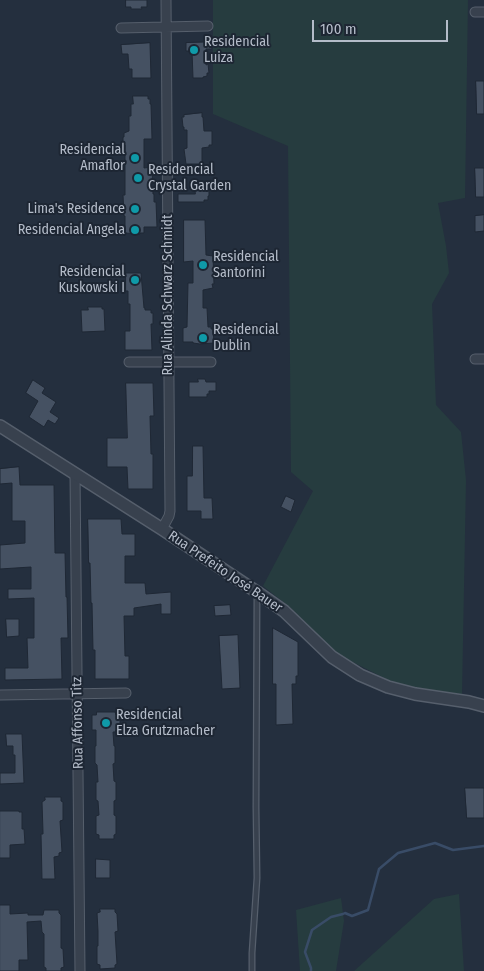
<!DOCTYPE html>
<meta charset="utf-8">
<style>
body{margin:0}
#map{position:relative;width:484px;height:971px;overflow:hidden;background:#242f3e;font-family:"Fira Sans Condensed",sans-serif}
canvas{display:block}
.scale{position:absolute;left:312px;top:20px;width:136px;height:22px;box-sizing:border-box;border:2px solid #b4bcc9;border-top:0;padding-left:6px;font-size:15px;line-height:18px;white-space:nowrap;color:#b4bcc9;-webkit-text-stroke:4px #1d2633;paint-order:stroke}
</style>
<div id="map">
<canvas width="484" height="971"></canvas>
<div class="scale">100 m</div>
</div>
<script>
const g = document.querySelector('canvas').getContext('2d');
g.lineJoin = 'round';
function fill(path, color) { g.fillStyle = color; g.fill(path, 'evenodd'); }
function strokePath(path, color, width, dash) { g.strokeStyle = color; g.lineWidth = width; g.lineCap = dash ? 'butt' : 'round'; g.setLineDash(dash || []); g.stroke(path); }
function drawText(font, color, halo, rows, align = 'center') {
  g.font = font + ' "Fira Sans Condensed",sans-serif'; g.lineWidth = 4; g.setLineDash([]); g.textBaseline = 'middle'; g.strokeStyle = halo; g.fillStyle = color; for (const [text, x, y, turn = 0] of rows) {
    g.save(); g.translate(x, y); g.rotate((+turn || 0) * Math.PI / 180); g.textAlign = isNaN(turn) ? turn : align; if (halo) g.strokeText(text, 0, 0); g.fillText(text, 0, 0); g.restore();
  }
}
const green = new Path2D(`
 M213 0H468L465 198 438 203 446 246 449 273 432 304 436 405 461 432 466 480 462 694 420 689 392 682 337 654 291 608 263 586 313 491 291 472 288 146 213 114Z
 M459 894 464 971H354L434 899Z
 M341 898 344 921 336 971H300L296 910Z`);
const stream = new Path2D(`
 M311 971V968L305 952 312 930 331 917 343 914 345 913 352 916 368 910 379 869 398 853 435 843 453 850 484 846`);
const building = new Path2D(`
 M126 0H147V7H141L142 9H131V7H126Z
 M211 42 212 49H206V65L208 64 209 73H207V76L203 77V78H193L192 51H186V43Z
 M150 43 151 78H132V69H129L128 54H122L121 45Z
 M476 81H484V114H477Z
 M133 96H148V99H150V104H151L152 139H144V168L152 167 153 194H154V202H156L157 227H144V233H140V234L125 233V216H124L123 195H125V145H123V137H124V133L129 131V116H131V104H133Z
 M202 113V117H203L204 131H212V145H209V147L202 148V164H186L184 149 187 148V130H184V127H183L182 117H184V115Z
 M475 168H484V197H476Z
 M195 184 207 185V188H209V196H208V200H204V202H178V194H195Z
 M484 215V231L475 232V216Z
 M184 220H205L206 255 213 256 214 284H212L213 288 203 290V308H207L208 327H211V329H213L214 343 200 344 193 343V342H183V328L187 327 188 283H193V261L184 262Z
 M126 273H141L144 308H145V310H151V313H153V324H151L152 350H125V331H130V304H128V291H126Z
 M88 307H102V309H104L105 331 82 332 81 310H88Z
 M198 379H205L206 382H216V391H209V394H207V397H189V382H198Z
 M33 380 45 388 42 393 56 402 50 412 59 418 55 424 48 420 44 427 29 417 38 401 26 393Z
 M126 383H153L154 416H150L151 454H153V489H128L127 467H107V438H127Z
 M193 446H203L204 498H212L213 519H201V511H187V476H192Z
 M19 467 20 485H54L55 553H65L66 597H67L68 638H61L62 679 5 680V668H28L27 638H34V598L8 599V589H31V567L0 569V545L25 543V521H12V483L0 484V469Z
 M286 496 295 500 291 512 281 507Z
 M88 519H121L122 534H135V556H125V583H145L146 594 171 592V614H161V604L134 608V616H124L125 656H129V679H95V650H93L92 603H91L90 563H89Z
 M230 605 231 615 215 616 214 606Z
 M6 619H19V636L7 637Z
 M273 628 298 642V676H296V684H292L293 724 276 725V684H273Z
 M238 635 240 688 222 689 219 636Z
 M97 712H115L116 715H120V730H116L115 732H113L114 746H115V763L113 764 114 781 116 782V800L114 801V815L116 816V834L114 835V839H99V835L96 834V816L99 815 98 801 96 800V782H98L97 765 95 763V746H96V730H92V715H96Z
 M6 734H22L24 783 0 784V773H15V755H13V746H7Z
 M465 788H484V818H467Z
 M45 797H61V801L63 802V820L60 821 62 852 59 853V856L54 857 55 879H42L41 834H43V832L42 802 45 800Z
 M0 811H19V812H22V829H24L25 844 10 845V858H0Z
 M96 859 110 860V878H96Z
 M0 905H10V914L28 913V915H43L44 910H59V913L61 915V948L63 949 64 967 61 968V971H46V968L44 967V934L42 932 41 921 27 922 28 960H19V971H0Z
 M100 909H115V912L117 914 118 931 115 932 117 964 115 965V968L100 969V965L97 964V946H98V931L97 913 100 912Z`);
const service = new Path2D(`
 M252 971V953L257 878 256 807 257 593`);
const minor = new Path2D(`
 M475 12H484
 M121 28 208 26
 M475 359H484
 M129 362H211
 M75 474 80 971
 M162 529 169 516 170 511 166 0
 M0 695 126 693`);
const tertiary = new Path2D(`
 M0 426 162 529 257 592 284 611 332 657 360 675 388 687 415 694 469 702 484 706`);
const markers = [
 [194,50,5,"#0f9aa8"],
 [135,158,5,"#0f9aa8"],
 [138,178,5,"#0f9aa8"],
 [135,209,5,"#0f9aa8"],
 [135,230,5,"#0f9aa8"],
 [203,265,5,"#0f9aa8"],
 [135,280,5,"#0f9aa8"],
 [203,338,5,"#0f9aa8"],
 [106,723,5,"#0f9aa8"]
];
const poiNames = [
 ["Residencial",204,42],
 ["Luiza",204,58],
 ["Residencial",125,150,"right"],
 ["Amaflor",125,166,"right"],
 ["Residencial",148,170],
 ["Crystal Garden",148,186],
 ["Lima's Residence",125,209,"right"],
 ["Residencial Angela",125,230,"right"],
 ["Residencial",213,257],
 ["Santorini",213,273],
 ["Residencial",125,272,"right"],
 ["Kuskowski I",125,288,"right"],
 ["Residencial",213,330],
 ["Dublin",213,346],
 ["Residencial",116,715],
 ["Elza Grutzmacher",116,731]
];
const streetNames = [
 ["Rua Alinda Schwarz Schmidt",168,295,-90],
 ["Rua Prefeito José Bauer",225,572,34],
 ["Rua Affonso Titz",78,723,-91]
];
fill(green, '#263c3f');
strokePath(stream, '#394c67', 2.5);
fill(building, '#455162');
strokePath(building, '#1f2835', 1);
strokePath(service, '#565f6c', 7);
strokePath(minor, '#565f6c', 11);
strokePath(tertiary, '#565f6c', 14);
strokePath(service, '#38414e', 4.5);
strokePath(minor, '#38414e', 9);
strokePath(tertiary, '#38414e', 11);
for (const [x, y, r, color] of markers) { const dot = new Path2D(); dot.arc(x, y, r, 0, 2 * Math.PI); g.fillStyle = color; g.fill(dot); strokePath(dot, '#1d2633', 2); }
drawText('14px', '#b4bcc9', '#1d2633', poiNames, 'left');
drawText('14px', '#b4bcc9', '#1d2633', streetNames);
</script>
